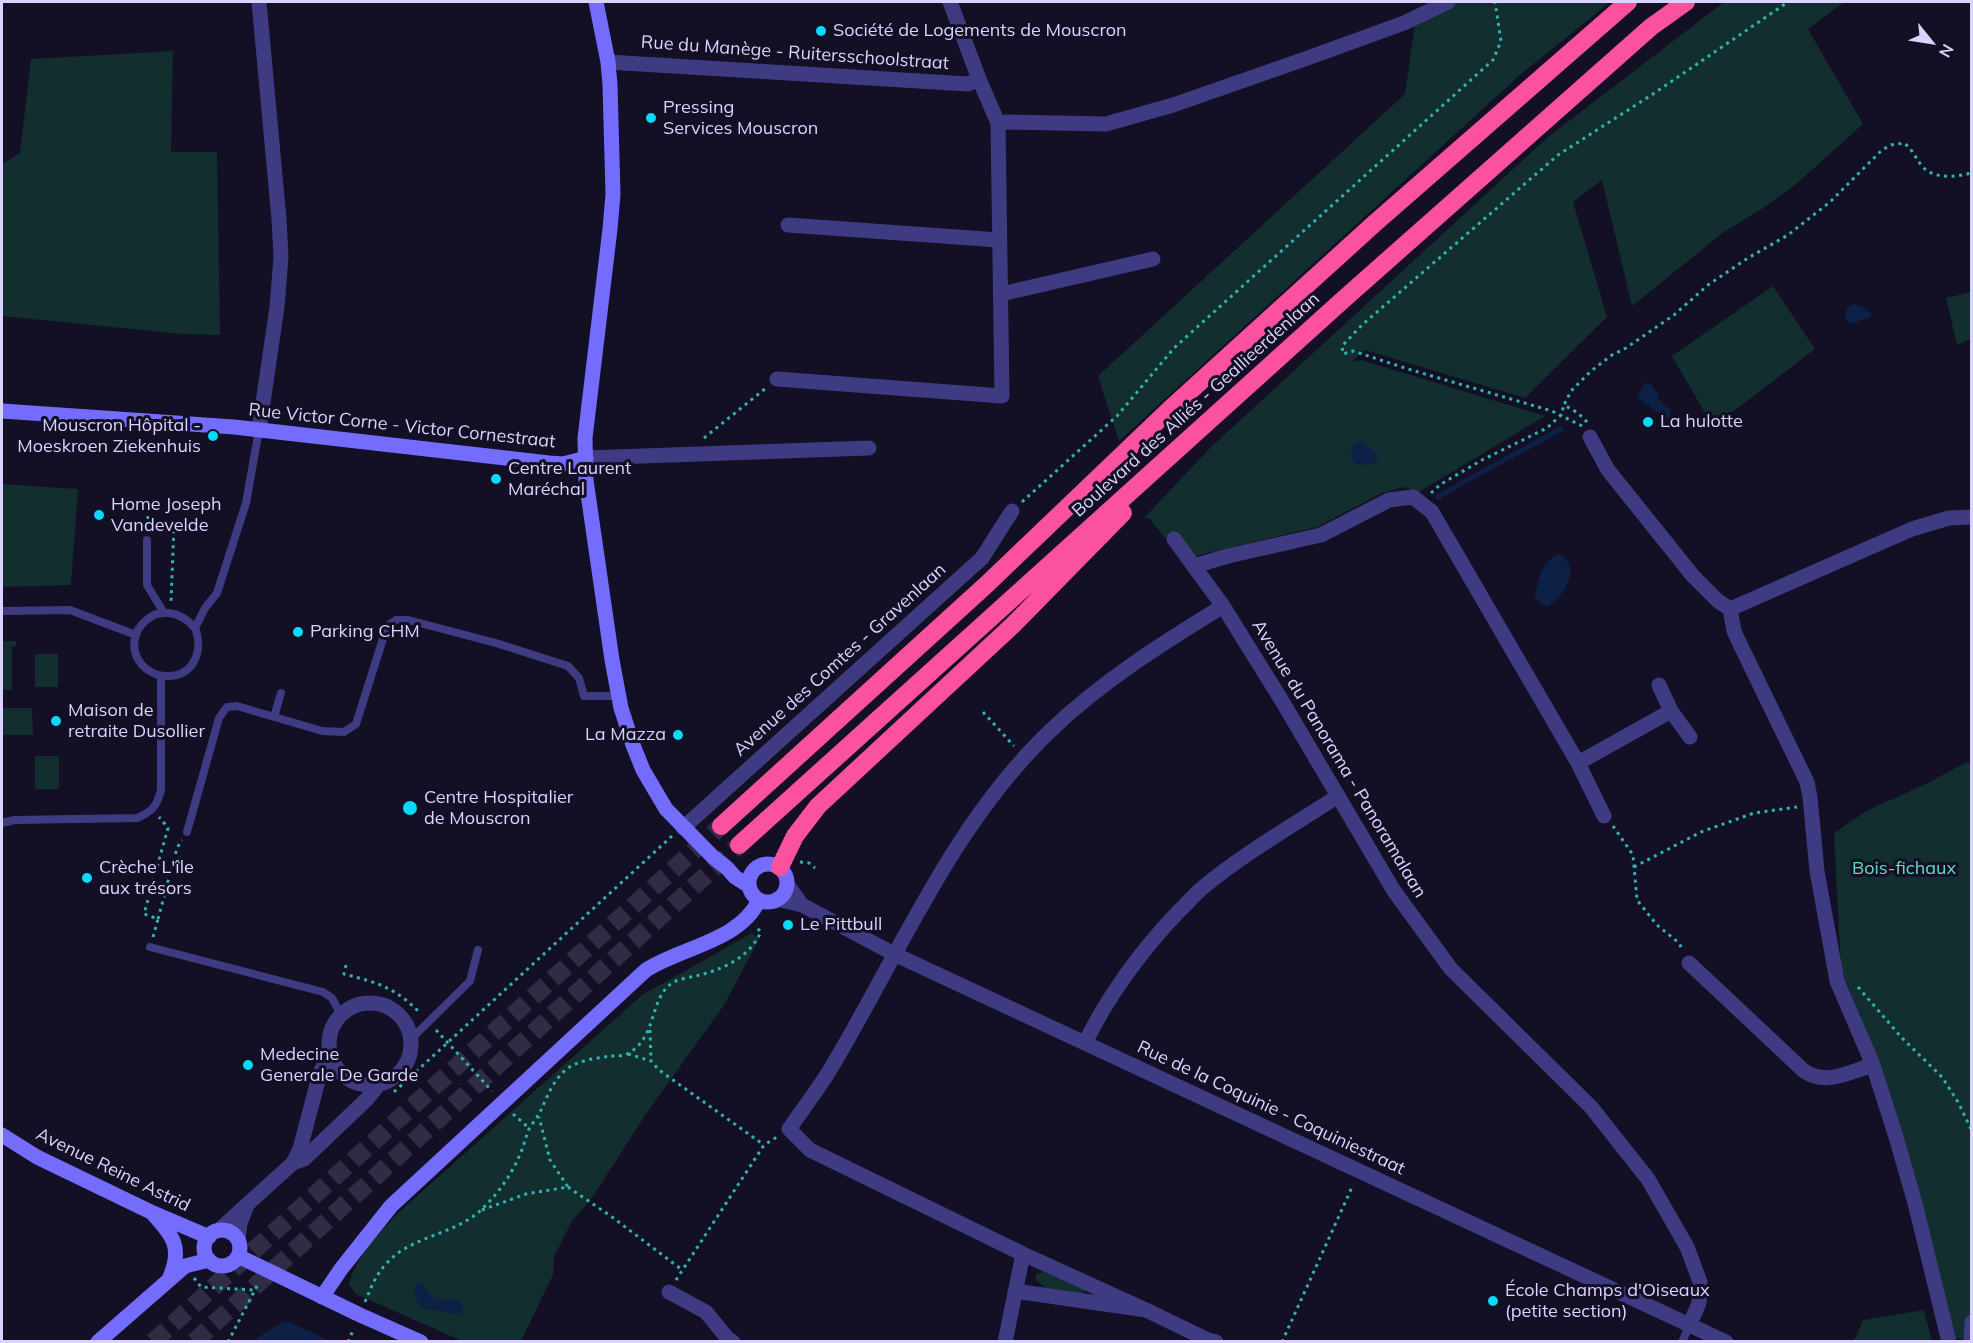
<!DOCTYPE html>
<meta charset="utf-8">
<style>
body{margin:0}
#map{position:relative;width:1973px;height:1343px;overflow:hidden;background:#130f24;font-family:Mulish,sans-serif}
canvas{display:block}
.frame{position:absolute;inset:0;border:3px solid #d9d3fe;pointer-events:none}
.north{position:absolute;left:1901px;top:12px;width:60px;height:60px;-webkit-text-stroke:4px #130f24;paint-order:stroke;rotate:120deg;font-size:16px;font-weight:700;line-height:24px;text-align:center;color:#d9d3fe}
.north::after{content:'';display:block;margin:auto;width:21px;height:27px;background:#d9d3fe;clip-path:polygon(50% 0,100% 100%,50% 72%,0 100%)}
</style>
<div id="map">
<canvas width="1973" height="1343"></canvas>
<div class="frame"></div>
<div class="north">N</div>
</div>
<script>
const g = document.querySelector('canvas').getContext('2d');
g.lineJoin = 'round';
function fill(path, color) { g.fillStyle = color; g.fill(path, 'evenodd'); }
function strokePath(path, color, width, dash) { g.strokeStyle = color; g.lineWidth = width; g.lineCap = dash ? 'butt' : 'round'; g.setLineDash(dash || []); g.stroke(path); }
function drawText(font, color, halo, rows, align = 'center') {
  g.font = font + ' Mulish,sans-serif'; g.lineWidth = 6; g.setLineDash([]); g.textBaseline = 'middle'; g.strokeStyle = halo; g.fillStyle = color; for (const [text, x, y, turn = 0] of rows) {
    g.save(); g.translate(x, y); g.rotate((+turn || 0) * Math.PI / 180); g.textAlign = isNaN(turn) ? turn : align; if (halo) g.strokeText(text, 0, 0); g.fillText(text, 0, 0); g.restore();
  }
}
const green = new Path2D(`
 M1447 2H1610L1520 75 1119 441 1098 376 1405 94 1416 17Z
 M1724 2H1844L1808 29 1863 124 1795 185 1765 207 1724 232 1632 306 1602 180 1573 202 1607 317 1525 398 1365 350 1351 362 1361 360 1545 416 1419 492 1403 487 1380 494 1317 527 1195 556 1176 531 1165 538 1149 518 1143 519 1211 447 1548 137Z
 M173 51 171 152H217L220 335 182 334 2 316V164L20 153 31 59Z
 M1773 286 1815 349 1713 427 1672 356Z
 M1971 292V339L1957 345 1946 298Z
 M2 484 78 489 71 585 2 587Z
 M2 641H16V646L12 647V690H2Z
 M35 654H58V687H35Z
 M32 708 33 735H2V708Z
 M35 756H59V789H35Z
 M1968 761 1971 768V1341L1946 1336 1861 1018 1841 970 1834 833 1868 810 1926 784Z
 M752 933 759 939 724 1005 646 1114 590 1201 572 1221 554 1257 553 1275 521 1341H462L356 1294 349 1284C357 1256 377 1235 397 1214L642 995Z
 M1046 1270 1086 1288 1084 1293 1081 1294 1046 1288 1036 1280V1275Z
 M1924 1310 1932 1341H1854L1863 1320Z`);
const water = new Path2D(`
 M1853 304 1862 306 1872 314 1868 318 1850 324 1845 319 1847 307Z
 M1645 383H1649L1657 392 1659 400 1671 409 1669 420 1637 398Z
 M1362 440 1379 457C1373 466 1364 466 1356 464L1351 458 1352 446Z
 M1558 554C1583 566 1565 596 1547 607L1542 604 1534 597C1540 579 1540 563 1558 554Z
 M422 1282C431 1303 439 1299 459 1300L463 1307 461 1313C453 1316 450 1313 442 1311 434 1309 441 1311 432 1310 419 1310 414 1297 415 1285Z
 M284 1321 292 1323 330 1341H252Z`);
const stream = new Path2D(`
 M1438 497C1478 473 1520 452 1561 429`);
const highwayTunnel = new Path2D(`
 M153 1342 721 826
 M194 1342 739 845`);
const path = new Path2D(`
 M1587 422 1578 413 1564 405 1571 391 1591 371 1612 355 1626 348 1674 315 1708 285 1748 258 1788 235 1830 202 1882 150 1891 145 1904 143C1913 150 1915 157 1921 165 1933 180 1955 177 1972 173
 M1582 426 1552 411 1408 369 1353 351 1343 354 1342 346 1362 325 1558 155 1653 94 1788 2
 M704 438 766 388
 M1431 493 1441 484 1482 460 1547 428 1561 415 1564 405
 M1022 502 1117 416 1174 348 1493 60 1501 41 1495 2
 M148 516V523L174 526 171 601
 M983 712 1014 746
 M1613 826 1633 855 1637 900 1657 925 1679 943 1683 951
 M800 862 809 863 815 868
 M1634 867 1701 832 1754 813 1797 807
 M158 919 177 848 182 840
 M153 937 158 919 144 914 168 828 159 817
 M346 965 344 974C379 983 396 988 421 1014
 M1858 987 1902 1038 1942 1077 1958 1102 1972 1131
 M436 1030 492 1091
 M650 1030 651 1061
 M628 1054 651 1061 659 1070 764 1145
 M394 1092 672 836
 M513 1114 530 1129
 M568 1187 612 1217 681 1269
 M482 1210 526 1194 568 1187 550 1160 539 1117
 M194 1278 201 1287 254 1290
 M676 1280 764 1145 777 1137
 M365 1302C371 1288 376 1274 387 1263 411 1236 454 1235 481 1210 496 1196 510 1177 518 1159 523 1149 525 1139 529 1129 532 1124 536 1119 539 1114 547 1098 553 1079 568 1068 580 1060 597 1058 611 1056 617 1056 624 1056 629 1053 658 1036 649 996 674 982 682 978 692 977 700 975 726 968 749 957 761 932L757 928
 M228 1342 258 1284
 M348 1342 354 1328
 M1282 1342 1353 1185`);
const lane = new Path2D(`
 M147 540V585L164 613
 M2 611 70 610 136 635
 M195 628C161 589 116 634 142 665 149 672 156 676 166 676 194 677 204 650 195 628L205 608 217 593 246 503 259 430
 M274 717 281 693
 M2 823 14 820 137 818C152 812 157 806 161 790V676
 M187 832 219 718 227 707 237 706 322 731 344 732 356 724 387 626 396 620H408L496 643 568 666 579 678 584 696H619
 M150 947 323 992 332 998 341 1015
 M411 1039 470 981 478 950
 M1682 1342 1690 1324`);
const street = new Path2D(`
 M259 2 279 219 281 257 277 307 259 430
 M608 62 968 84 979 79
 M998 123 1007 122 1106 124 1173 105 1305 59 1404 23 1448 2
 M788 225 999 240
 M1001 294 1153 259
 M777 379 1002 396 998 123 979 79 950 2
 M1590 437 1608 470 1693 576 1718 601 1730 609 1734 631 1738 640 1807 782 1810 797 1817 871 1837 981 1873 1065 1896 1137 1915 1203 1949 1342
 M586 458 869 448
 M1174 539 1223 606 1282 701 1394 891 1451 969 1591 1107 1648 1179 1687 1247 1700 1282 1699 1303 1690 1324
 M1194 566 1228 556 1321 535 1389 500 1413 497 1432 512 1578 763 1604 816
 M1730 609 1912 529 1949 518 1972 517
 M1659 685 1671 711 1690 737
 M1578 763 1671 711
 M683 828 982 558 1012 511
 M787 884 802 905
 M777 899 802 905 894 954 1726 1342
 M1689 963 1804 1071C1826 1086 1849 1072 1873 1065
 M329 1044a41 41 0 1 1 82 0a41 41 0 1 1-82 0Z
 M1085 1043C1109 994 1141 951 1178 912 1186 905 1193 896 1201 889 1243 854 1292 826 1338 796
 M293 1163 304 1159 367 1099 379 1084
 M219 1230 293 1163 300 1149 320 1073 330 1053
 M238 1240 240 1223 246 1208
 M1023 1254 810 1150 789 1129C802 1110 816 1092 828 1073 899 956 950 827 1050 731 1102 681 1163 643 1223 606
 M669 1292 706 1312 728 1339 733 1342
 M1146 1310 1208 1340 1216 1342
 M1005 1342 1023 1254 1146 1310 1015 1291
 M1971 1342 1972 1322`);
const secondary = new Path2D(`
 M596 2 608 62 610 85 613 194 610 229 585 438 586 480 612 660 621 708 633 745 643 770 666 809 713 857 727 868 735 877 749 886
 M2 411 234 427 549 463 563 464 586 458
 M749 883a19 19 0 1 1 38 0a19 19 0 1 1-38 0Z
 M2 1135 37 1157 153 1213 209 1237
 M154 1215C174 1237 182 1248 170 1277
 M204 1248a18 18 0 1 1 36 0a18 18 0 1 1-36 0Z
 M238 1256 360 1315 421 1342
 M322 1297 341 1269 391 1206 646 970C682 947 740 941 759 900
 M98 1342 185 1266 209 1260`);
const highway = new Path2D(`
 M721 826 986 585 1169 410 1375 223 1628 2
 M739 845 1345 298 1651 27 1686 2
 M780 867 795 836 818 806 1013 625 1123 513`);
const markers = [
 [821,31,6,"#05daf8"],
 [651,118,6,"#05daf8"],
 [1648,422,6,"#05daf8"],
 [213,436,6,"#05daf8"],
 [496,479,6,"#05daf8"],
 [99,515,6,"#05daf8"],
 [298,632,6,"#05daf8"],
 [56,721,6,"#05daf8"],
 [678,735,6,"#05daf8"],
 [410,808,8,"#05daf8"],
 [87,878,6,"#05daf8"],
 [788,925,6,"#05daf8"],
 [248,1065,6,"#05daf8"],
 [1493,1301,6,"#05daf8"]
];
const poiNames = [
 ["Société de Logements de Mouscron",833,31],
 ["Pressing",663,108],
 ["Services Mouscron",663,129],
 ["La hulotte",1660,422],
 ["Mouscron Hôpital -",201,426,"right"],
 ["Moeskroen Ziekenhuis",201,447,"right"],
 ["Centre Laurent",508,469],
 ["Maréchal",508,490],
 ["Home Joseph",111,505],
 ["Vandevelde",111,526],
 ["Parking CHM",310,632],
 ["Maison de",68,711],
 ["retraite Dusollier",68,732],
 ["La Mazza",666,735,"right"],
 ["Centre Hospitalier",424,798],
 ["de Mouscron",424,819],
 ["Crèche L'île",99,868],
 ["aux trésors",99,889],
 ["Le Pittbull",800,925],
 ["Medecine",260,1055],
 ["Generale De Garde",260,1076],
 ["École Champs d'Oiseaux",1505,1291],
 ["(petite section)",1505,1312]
];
const streetNames = [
 ["Rue du Manège - Ruitersschoolstraat",795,53,4],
 ["Boulevard des Alliés - Geallieerdenlaan",1196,405,-42],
 ["Rue Victor Corne - Victor Cornestraat",402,426,6],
 ["Avenue des Comtes - Gravenlaan",840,660,-42],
 ["Avenue du Panorama - Panoramalaan",1339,759,59],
 ["Rue de la Coquinie - Coquiniestraat",1271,1108,25],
 ["Avenue Reine Astrid",113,1170,26]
];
const parkNames = [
 ["Bois-fichaux",1904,869]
];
fill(green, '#122e2e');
fill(water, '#0d2045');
strokePath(stream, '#0d2045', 5);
strokePath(highwayTunnel, '#312c45', 18, [18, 9]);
strokePath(path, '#31b4af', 3, [3, 4.5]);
strokePath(lane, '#3f3b82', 8);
strokePath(street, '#3f3b82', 15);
strokePath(secondary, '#736cfc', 15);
strokePath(highway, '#fb519e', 18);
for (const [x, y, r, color] of markers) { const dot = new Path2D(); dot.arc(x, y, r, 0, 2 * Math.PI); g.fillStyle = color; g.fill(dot); strokePath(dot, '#130f24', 2); }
drawText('18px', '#d9d3fe', '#130f24', poiNames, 'left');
drawText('18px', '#d9d3fe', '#130f24', streetNames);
drawText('18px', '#60ddc1', '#130f24', parkNames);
</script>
